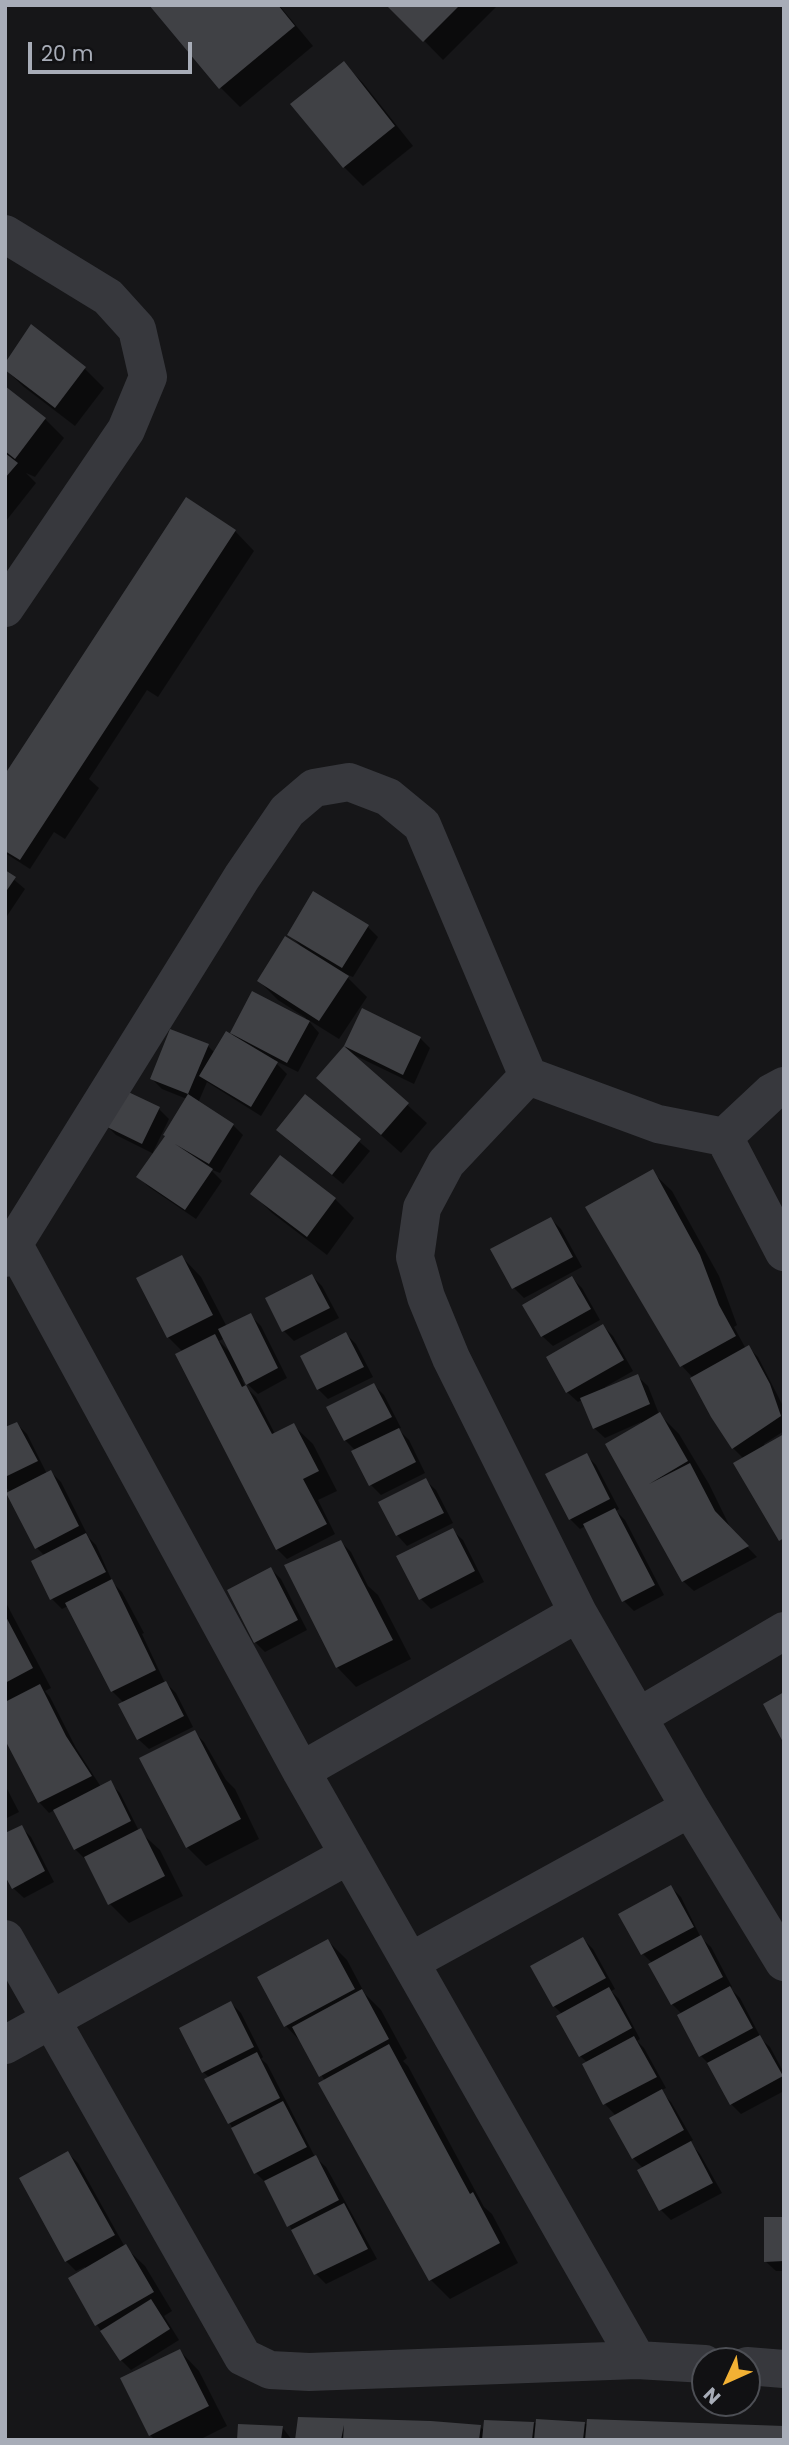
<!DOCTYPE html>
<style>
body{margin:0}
#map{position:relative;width:789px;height:2445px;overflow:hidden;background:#161618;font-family:Poppins,sans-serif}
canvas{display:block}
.frame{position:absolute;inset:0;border:7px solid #a8adb8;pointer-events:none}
.north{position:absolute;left:691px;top:2347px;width:70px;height:70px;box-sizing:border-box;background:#111113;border:2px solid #4d4f55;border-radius:50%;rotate:225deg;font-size:19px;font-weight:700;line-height:28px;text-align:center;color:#a8adb8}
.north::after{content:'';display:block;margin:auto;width:24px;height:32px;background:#f2b134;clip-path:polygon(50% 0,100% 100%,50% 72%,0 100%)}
.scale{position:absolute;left:28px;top:42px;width:164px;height:32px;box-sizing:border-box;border:4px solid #a8adb8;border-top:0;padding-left:9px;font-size:21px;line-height:24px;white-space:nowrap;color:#a8adb8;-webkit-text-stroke:5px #111113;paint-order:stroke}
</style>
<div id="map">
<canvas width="789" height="2445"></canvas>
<div class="frame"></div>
<div class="north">N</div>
<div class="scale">20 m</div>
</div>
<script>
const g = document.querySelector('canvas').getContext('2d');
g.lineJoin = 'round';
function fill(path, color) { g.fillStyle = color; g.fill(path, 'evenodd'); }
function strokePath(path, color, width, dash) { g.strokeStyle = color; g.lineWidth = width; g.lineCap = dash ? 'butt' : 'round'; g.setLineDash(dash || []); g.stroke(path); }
const shadow = new Path2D(`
 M151 5H279L313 46 240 107 221 88Z
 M389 5H498L443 60Z
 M343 63 363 83 413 146 363 186 344 167Z
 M31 326 85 369 104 388 75 426 24 387 5 369Z
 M5 388 45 419 64 438 35 477 26 473 36 483 6 521Z
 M235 531 254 551 158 697 147 690 89 779 99 788 65 839 54 832 30 869 5 853V777Z
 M5 872 25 889 5 919Z
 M368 927 378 937 353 977 343 973 367 997 339 1039 307 1019 319 1033 298 1072 272 1059 287 1074 261 1116 207 1082 198 1103 233 1125 243 1135 220 1173 210 1169 222 1181 196 1219 149 1187 138 1177 154 1154 116 1135 106 1125 159 1109 169 1119 153 1152 155 1153 187 1099 162 1089 152 1079 208 1046 215 1053 231 1036 253 993 305 1021 306 1018 278 1000 259 981 300 945 290 935Z
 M362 1010 420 1038 430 1048 414 1084 352 1054 427 1123 401 1153 338 1097 345 1047Z
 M306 1096 370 1151 343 1184 288 1140Z
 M652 1172 672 1191 719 1276 737 1325 734 1327 746 1349 748 1347 758 1357 784 1408V1431L764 1444 765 1447 784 1436V1543L744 1459 733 1448 693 1378 682 1366 664 1335Z
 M253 1194 335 1199 354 1218 327 1255 272 1213Z
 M551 1219 561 1229 582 1267 524 1298 514 1288Z
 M182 1257 201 1277 227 1327 251 1316 261 1326 287 1378 258 1394 241 1378 245 1386 256 1397 275 1434 293 1425 313 1444 337 1491 318 1500 335 1534 287 1559 277 1549 183 1352 168 1337 139 1279ZM225 1338 231 1353 219 1341Z
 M312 1276 322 1286 339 1318 294 1341 284 1331Z
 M572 1278 582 1288 600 1320 553 1346 542 1336Z
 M603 1326 613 1336 633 1371 605 1387 606 1389 637 1376 648 1386 659 1414 679 1434 709 1484 732 1531 757 1557 694 1591 683 1581 608 1444 642 1425 641 1422 605 1438 594 1428 583 1399 578 1402 567 1392Z
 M346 1334 356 1344 373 1377 328 1399 318 1389Z
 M374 1385 384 1395 401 1428 398 1429 409 1440 425 1473 381 1495 371 1485 356 1451 345 1440Z
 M17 1424 27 1434 47 1474 51 1472 61 1482 89 1538 96 1545 113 1583 122 1592 144 1633 142 1634 164 1681 176 1693 193 1727 149 1749 138 1739 124 1703 112 1691 68 1606 62 1609 52 1599 45 1556 36 1547 11 1492 5 1487V1429Z
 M586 1455 596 1465 619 1509 616 1511 625 1520 664 1595 634 1611 624 1601 586 1526 580 1529 570 1519Z
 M425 1480 436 1490 453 1523 407 1546 397 1535Z
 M452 1530 463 1540 484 1582 431 1609 421 1599Z
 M341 1542 351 1552 368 1586 378 1595 411 1659 356 1687 337 1667Z
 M271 1569 281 1579 307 1630 265 1652 255 1642Z
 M5 1601 51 1688 45 1691 50 1697 76 1748 101 1787 110 1783 120 1793 139 1831 160 1850 183 1896 129 1923 110 1904 85 1859 75 1849 55 1810 49 1813 39 1802 5 1736Z
 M194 1732 204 1742 226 1780 235 1789 259 1839 206 1866 187 1847Z
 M5 1785 19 1812 5 1819Z
 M21 1827 31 1837 54 1882 24 1898 13 1888 5 1872Z
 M671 1887 681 1897 701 1938 711 1947 732 1987 730 1988 740 1998 762 2040 770 2047 784 2073V2091L741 2114 731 2104 710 2065 701 2056 682 2014 672 2004 652 1963 643 1954Z
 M583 1939 593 1949 615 1989 611 1991 619 1999 640 2039 637 2041 644 2048 666 2088 660 2091 671 2102 693 2140 689 2142 700 2154 722 2193 671 2220 661 2210 644 2169 633 2158 616 2116 605 2104 584 2065 588 2063 580 2056 562 2014 554 2006Z
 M328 1941 347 1960 365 1994 381 2010 407 2058 403 2061 408 2066 484 2207 492 2214 518 2263 450 2299 431 2280 325 2081 302 2043 286 2026Z
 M231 2003 241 2013 263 2057 261 2059 267 2064 315 2157 326 2167 377 2259 326 2284 316 2274 266 2183 256 2173 207 2080 210 2078 203 2072Z
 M68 2153 78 2163 125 2247 145 2266 172 2311 164 2316 179 2340 131 2370 121 2360 97 2325 70 2279 86 2270 85 2267 76 2271 66 2261Z
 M784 2219V2271H776L765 2261Z
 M180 2351 199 2371 227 2426 199 2440H155L150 2435Z
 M299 2419 480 2427 485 2431V2422L588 2424 784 2440H297Z
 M282 2427 292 2440H239Z`);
const building = new Path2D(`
 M149 5H278L295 26 219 89Z
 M386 5H460L423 42Z
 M344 61 395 126 343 168 290 104Z
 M31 324 86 367 55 408 5 370V363Z
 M5 386 46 418 15 459 5 451Z
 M5 453 18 463 5 478Z
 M186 497 236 530 20 860 5 851V774Z
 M5 870 16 877 5 893Z
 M313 891 369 925 342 968 287 935Z
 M285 936 349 976 319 1021 257 981Z
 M252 991 310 1021 287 1063 230 1033Z
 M362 1008 421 1037 403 1075 344 1046 409 1103 381 1135 316 1078 344 1046Z
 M170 1029 209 1044 188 1094 150 1079Z
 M226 1031 278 1062 251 1107 199 1076Z
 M122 1089 160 1107 142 1144 103 1125Z
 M188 1094 234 1124 209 1164 175 1144 213 1169 185 1210 136 1177 165 1136 163 1135Z
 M305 1094 361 1139 332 1175 276 1130Z
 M280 1155 336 1198 307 1237 250 1194Z
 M653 1169 700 1255 719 1305 736 1336 680 1367 585 1207Z
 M551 1217 573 1257 512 1289 490 1249Z
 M182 1255 213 1315 167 1338 136 1278Z
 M312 1274 330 1308 282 1332 265 1298Z
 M572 1276 591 1309 541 1337 522 1305Z
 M251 1313 278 1368 246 1385 218 1329Z
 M603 1324 624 1360 566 1393 546 1357Z
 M346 1332 364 1367 317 1390 300 1356Z
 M215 1334 242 1387 246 1385 272 1434 294 1423 319 1471 303 1479 327 1524 276 1550 175 1354Z
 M749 1345 770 1384 781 1416 732 1449 711 1417 690 1378Z
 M638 1374 650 1404 593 1429 580 1398Z
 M374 1383 392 1417 344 1441 326 1407Z
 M660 1412 688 1461 649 1484 690 1463 715 1511 749 1546 682 1582 605 1444Z
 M17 1422 38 1461 5 1477V1427Z
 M399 1428 416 1462 369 1486 351 1451Z
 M784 1434V1538L779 1541 733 1463Z
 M587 1453 610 1499 569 1520 545 1474Z
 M51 1470 79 1526 35 1549 6 1493Z
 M426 1478 444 1513 396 1536 378 1502Z
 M615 1508 655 1585 622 1602 583 1524Z
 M453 1528 475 1571 419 1600 396 1556Z
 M86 1533 106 1572 50 1600 31 1561Z
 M341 1540 393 1640 336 1668 284 1565Z
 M271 1567 298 1620 254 1643 227 1590Z
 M112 1579 156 1670 111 1692 65 1603Z
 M5 1615 33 1668 5 1683Z
 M166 1681 184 1716 137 1740 118 1704Z
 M40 1684 66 1736 92 1776 38 1803 5 1740V1702Z
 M784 1692V1744L763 1704Z
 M195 1730 241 1819 186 1848 139 1758Z
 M111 1780 131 1821 74 1850 53 1810Z
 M22 1825 45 1871 12 1889 5 1876V1833Z
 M141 1828 165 1876 108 1905 84 1857Z
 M671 1885 694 1927 641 1955 618 1914Z
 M701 1935 723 1977 671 2005 648 1964Z
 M583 1937 606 1978 553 2007 530 1966Z
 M328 1939 355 1989 284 2027 257 1977Z
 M730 1986 753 2028 699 2057 677 2015Z
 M609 1987 632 2028 579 2057 556 2016Z
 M362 1989 389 2039 319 2077 292 2027Z
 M231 2001 254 2047 202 2073 179 2028Z
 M760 2035 783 2076 730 2105 707 2063Z
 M634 2036 657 2077 603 2105 582 2064Z
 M389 2044 470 2194 473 2192 500 2243 429 2281 318 2083Z
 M257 2052 280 2098 228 2124 204 2079Z
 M662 2089 684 2130 632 2159 609 2118Z
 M283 2101 307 2147 254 2174 231 2128Z
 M691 2141 713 2183 659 2211 637 2170Z
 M68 2151 115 2235 65 2262 19 2178Z
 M316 2155 339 2200 287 2227 264 2181Z
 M344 2203 368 2249 314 2275 291 2230Z
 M764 2217H784V2261L764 2262Z
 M126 2244 154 2292 95 2326 68 2278Z
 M151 2299 170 2329 120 2361 100 2331Z
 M180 2349 209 2406 149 2436 120 2378Z
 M298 2417 431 2421 481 2425 479 2440H343L344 2425 341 2440H295Z
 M536 2419 585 2422 583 2440H534Z
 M587 2419 784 2426V2440H585Z
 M484 2420 534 2422 532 2440H482Z
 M238 2424 283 2426 281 2440H237Z`);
const minor = new Path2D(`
 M5 234 108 297 137 329 148 377 126 430 5 608
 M528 1076 446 1163 422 1208 415 1257 426 1297 451 1358 578 1613 690 1808 784 1962
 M724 1137 784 1252
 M14 1245 301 1771 637 2360
 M5 1258 242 877 287 811 314 788 349 782 388 797 422 825 528 1076 658 1124 724 1137 771 1093 784 1086
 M638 1717 784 1631
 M301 1771 578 1613
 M5 1939 243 2357 270 2370 309 2372 637 2360 705 2364
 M410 1962 690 1808
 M5 2045 349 1855
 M747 2366 784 2369`);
fill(shadow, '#0007');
fill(building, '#404145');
strokePath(minor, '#37383d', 38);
</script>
